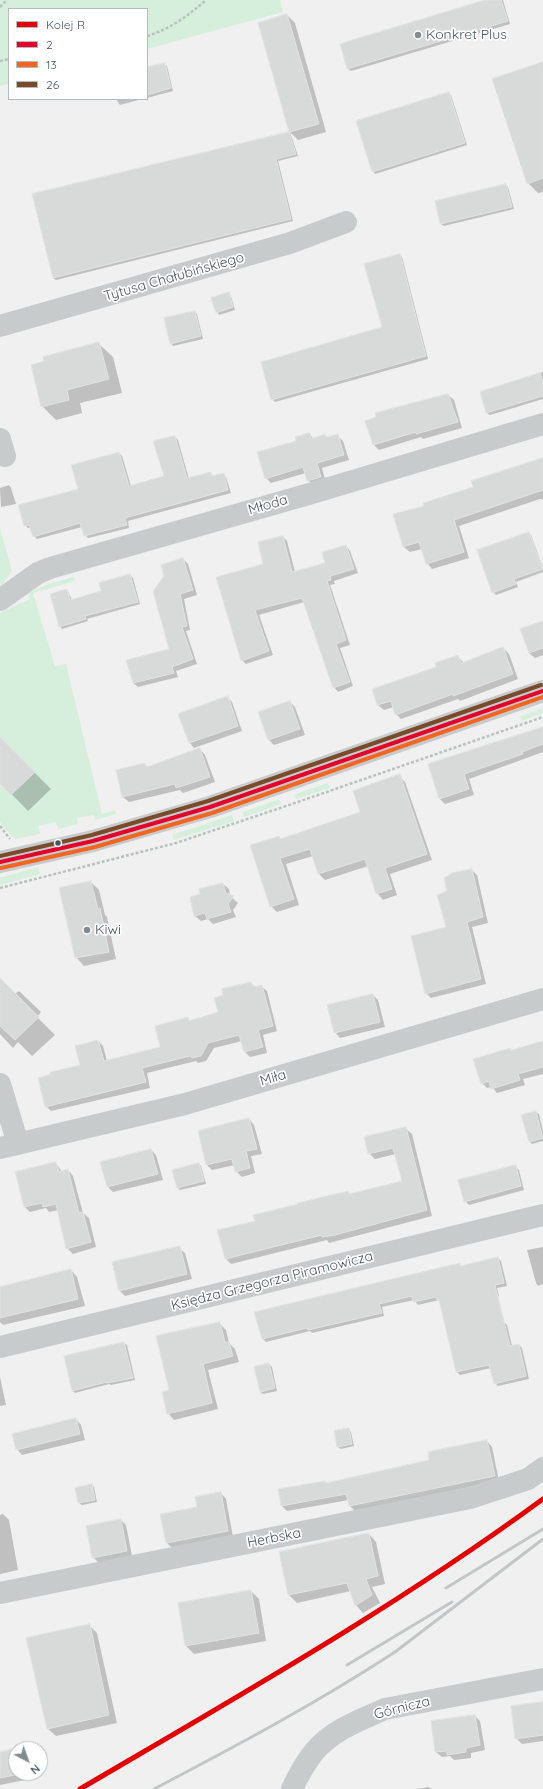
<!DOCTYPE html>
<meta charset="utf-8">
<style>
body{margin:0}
#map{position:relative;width:543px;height:1789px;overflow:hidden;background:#f1f0f0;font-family:Quicksand,sans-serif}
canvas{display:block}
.legend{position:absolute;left:8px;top:8px;width:140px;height:92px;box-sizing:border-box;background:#fff;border:1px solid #b5bbbe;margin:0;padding:5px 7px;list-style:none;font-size:12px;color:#47555c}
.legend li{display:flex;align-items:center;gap:8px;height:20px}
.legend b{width:20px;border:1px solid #b5bbbe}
.north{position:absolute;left:8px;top:1741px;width:40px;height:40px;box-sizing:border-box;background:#fff;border:1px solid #b5bbbe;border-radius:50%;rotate:139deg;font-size:11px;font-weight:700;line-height:16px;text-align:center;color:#47555c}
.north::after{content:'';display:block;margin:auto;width:14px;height:18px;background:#828b90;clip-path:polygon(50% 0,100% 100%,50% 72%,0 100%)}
</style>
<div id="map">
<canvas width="543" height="1789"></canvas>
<ul class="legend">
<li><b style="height:5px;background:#e50000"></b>Kolej R</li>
<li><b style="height:5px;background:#e4002b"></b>2</li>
<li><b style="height:5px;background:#f26522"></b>13</li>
<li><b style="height:5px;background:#7a4b2a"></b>26</li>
</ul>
<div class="north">N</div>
</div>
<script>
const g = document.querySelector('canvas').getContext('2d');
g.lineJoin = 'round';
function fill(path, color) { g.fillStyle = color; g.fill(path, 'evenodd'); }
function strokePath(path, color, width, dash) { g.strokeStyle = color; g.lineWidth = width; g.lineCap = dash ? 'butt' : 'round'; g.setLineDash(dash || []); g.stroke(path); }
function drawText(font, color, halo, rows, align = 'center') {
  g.font = font + ' Quicksand,sans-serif'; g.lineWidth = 3.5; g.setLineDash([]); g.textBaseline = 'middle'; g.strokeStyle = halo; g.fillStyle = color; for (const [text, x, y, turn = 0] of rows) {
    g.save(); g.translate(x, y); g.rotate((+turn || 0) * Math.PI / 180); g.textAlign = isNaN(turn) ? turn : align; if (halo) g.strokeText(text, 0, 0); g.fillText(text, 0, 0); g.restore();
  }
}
const green = new Path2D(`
 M0 0H280L283 12 147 49V9H9V84L0 86Z
 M0 528 12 571 1 586 0 581Z
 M74 577 75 581 33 593 55 666 66 664 102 814 115 810 116 814 95 820 94 815 77 818 78 824 58 829 56 822 38 826 40 834 16 839 10 835 0 822V786L34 772 0 737V613L30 599 29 593 48 584Z
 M543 708V713L522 721 520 716Z
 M328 783 330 788 296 799 295 794Z
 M279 799 281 804 244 817 243 812Z
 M232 815 234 821 174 840 172 835Z
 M38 867 40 874 0 885V878Z`);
const shadow = new Path2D(`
 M489 0H503L510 24 351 71 348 69 341 45Z
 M287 15 295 23 326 132 298 140 290 132 298 156 278 161 293 221 56 280 53 278 33 195 291 133 259 23Z
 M543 63V192L538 193 528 183Z
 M164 64 167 66 173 91 147 98V68Z
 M448 93 451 95 467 145 375 174 373 171Z
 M116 99H142L120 105Z
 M505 185 508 187 514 209 444 226 441 224Z
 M400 255 402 257 428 359 275 402 272 399 383 328Z
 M229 293 231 296 235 310 219 315 217 312Z
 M195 312 197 314 203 339 173 346 171 343Z
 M99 344 113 357 122 393 80 403 82 413 56 420 42 406Z
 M543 372V399L490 415 487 413 481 393Z
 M448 395 454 400 462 428 423 439 421 437 379 450 374 445 366 421Z
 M309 434 314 439 325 435 327 438 337 435 343 441 349 460 322 468 326 483 314 486 308 480 306 473 271 483 266 478 297 442Z
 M175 437 178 440 189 479 210 473 213 476 223 474 226 477 231 493 128 521 129 528 88 538 85 535 82 527 37 539 34 536 31 528H28L25 525 79 489 119 453 122 456 131 486 165 477Z
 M543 458V500L540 499 459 526 469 558 432 569 427 563 422 549 410 552 404 547 425 507 474 488Z
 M9 485 11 488 16 504 1 507 0 488Z
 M529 533 531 535 543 567V572L516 582 518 587 496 595 493 592Z
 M283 537 287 541 295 572 327 563 346 546 350 551 358 573 334 581 335 584 330 585 350 645 340 648 353 686 338 692 334 687 304 602 259 615 273 655 246 664 242 660 264 565Z
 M183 559 188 564 197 595 184 599 190 630 186 631 197 664 176 671 178 677 138 687 133 683 170 650Z
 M130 575 133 578 140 604 87 619 88 621 62 629 60 626 67 590 72 600 102 592Z
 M543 622V655L535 658 529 653Z
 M503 648 509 654 518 679 460 701 458 699 401 719 396 714 394 707 384 710 378 705 373 690 438 667 457 656 464 663Z
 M227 697 232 702 242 731 194 748 190 743 179 714Z
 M290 702 295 707 305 735 274 745 269 740Z
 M543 728V752L469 779 474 795 445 804 440 799 429 765Z
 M0 738 51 789 28 811 0 782Z
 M200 749 205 755 215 782 183 793 180 790 129 802 123 797 117 771 144 764 148 767Z
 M399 776 405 782 432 860 390 874 397 895 383 900 377 893 368 866 325 880 319 874 313 856 286 864 299 905 277 912 271 906 279 837 281 839 361 813Z
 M472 870 477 875 488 923 472 927 486 984 431 998 426 993 447 928 449 891Z
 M91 882 99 890 105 915 107 917 116 959 84 966 76 957Z
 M223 884 229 889 230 896 238 903 233 910 236 917 213 924 208 919 201 921 195 916 191 898Z
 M0 979 15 994 19 991 41 1012 37 1017 55 1035 32 1056 18 1042 13 1048 0 1034Z
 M251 983 256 988 261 986 267 991 277 1031 263 1035 267 1053 250 1057 245 1052 242 1041 214 1048 206 1061 198 1063 196 1061 147 1073 150 1088 51 1111 46 1106 81 1065 98 1041 103 1046 107 1061 161 1048 187 1018 190 1021 219 1013Z
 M373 995 378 1000 385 1027 340 1038 335 1032Z
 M543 1043V1074L523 1079 525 1085 497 1093 492 1087 487 1088 482 1083 512 1051Z
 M536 1112 539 1114 543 1131V1141L532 1144 529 1141Z
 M249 1119 254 1125 262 1154 251 1156 255 1173 242 1177 236 1171 235 1165 212 1170 207 1165Z
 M406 1129 412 1134 432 1216 329 1243 327 1240 231 1264 226 1259 256 1221 348 1192 351 1195 403 1182 396 1154 375 1159 369 1153Z
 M151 1150 156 1155 163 1180 113 1192 108 1187Z
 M56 1163 62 1172 68 1170 73 1176 83 1213 89 1218 96 1247 73 1254 67 1248 58 1210 49 1212 46 1208 30 1212 25 1207Z
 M199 1164 201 1166 206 1184 180 1190 178 1188 173 1171Z
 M515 1166 519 1170 524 1190 469 1205 465 1201Z
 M543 1247V1284L538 1286 536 1283 527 1250Z
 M179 1248 185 1253 192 1279 125 1296 120 1291Z
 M498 1258 501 1261 507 1286 497 1288 499 1296 462 1305 504 1322 507 1325 512 1346 519 1345 522 1348 529 1379 498 1386 495 1383 491 1368 460 1375 457 1372 439 1300 418 1305 414 1300 382 1307 384 1316 312 1333 310 1331 266 1342 262 1338 459 1264 462 1267Z
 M71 1270 77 1277 85 1306 3 1325 0 1322V1288Z
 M220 1324 226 1330 229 1343 235 1349 239 1362 208 1370 218 1409 174 1420 168 1413 170 1391Z
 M124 1343 127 1345 135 1380 111 1385 109 1384 75 1393 73 1391Z
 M269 1364 272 1367 277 1391 263 1394 260 1392Z
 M0 1377 6 1405 0 1406Z
 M76 1419 81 1425 85 1440 22 1455 17 1449Z
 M349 1429 351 1432 354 1446 341 1449 338 1447 336 1432Z
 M487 1441 492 1447 499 1481 355 1511 350 1506 349 1500 287 1511 282 1506 325 1482 327 1484 431 1461Z
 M92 1485 94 1487 97 1502 82 1505 79 1503Z
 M221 1493 226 1499 233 1537 172 1548 167 1543 161 1515 198 1508Z
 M3 1514 9 1520 18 1570 0 1574V1515Z
 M121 1520 126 1525 132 1556 99 1563 93 1557Z
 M369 1534 376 1542 385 1584 372 1587 380 1603 363 1613 356 1605 351 1591 297 1603 289 1595 280 1553Z
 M251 1591 259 1599 266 1641 194 1654 186 1646Z
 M89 1625 97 1633 117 1723 56 1736 47 1728Z
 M543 1703V1741L522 1744 516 1738Z
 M475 1716 480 1721 485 1750 471 1753V1758L454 1760 450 1756 442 1757 436 1752Z
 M16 1749V1773H29L30 1779 0 1785V1753Z
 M429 1787 431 1789H416Z`);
const building = new Path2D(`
 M485 0H501L508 21 347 69 340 44Z
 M287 14 319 124 289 132 258 23Z
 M543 62V178L527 184 492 79Z
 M165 63 171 88 147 95V67Z
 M449 92 465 143 372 172 356 121Z
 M289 132 296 154 276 159 291 219 53 278 32 194Z
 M506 184 512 207 440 224 435 201Z
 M400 254 426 356 271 400 261 362 382 327 364 264Z
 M229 292 233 307 216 313 211 298Z
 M195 311 201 336 170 344 164 318Z
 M99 342 109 379 67 390 69 400 41 407 31 365 44 361 43 357Z
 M540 373 543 382V396L486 413 480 392Z
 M448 394 458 422 416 434V432L373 445 365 421 376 417 375 413Z
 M310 433 311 439 325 434 326 437 338 434 344 455 317 463 321 477 307 481 303 467 265 479 257 452 296 441 295 437Z
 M175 436 187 478 211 472 212 476 224 473 228 490 125 518 127 525 84 536 80 523 33 537 29 525 24 526 18 505 78 489 71 465 119 452 129 486 164 476 153 441Z
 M543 458V490L454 520 464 552 426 564 419 542 403 547 393 514 424 506 423 503 473 487 471 481Z
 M529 532 543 569 514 579 516 584 492 593 477 550Z
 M283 536 292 572 325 563 322 552 346 545 354 569 330 576 331 580 327 581 346 640 336 644 350 682 333 688 302 598 255 610 269 651 241 661 216 577 263 564 258 542Z
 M183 558 193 590 180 594 187 626 182 627 193 659 172 667 174 673 133 683 126 660 169 649 153 591 164 576 161 565Z
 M130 574 138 602 85 616 86 619 59 627 50 594 67 589 70 600 101 591 99 583Z
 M543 621V648L529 653 520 629Z
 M503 647 513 674 453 696V694L395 715 391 701 377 705 372 689 436 667 435 663 458 655 461 663Z
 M228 696 238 726 189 743 178 714Z
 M290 701 300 729 268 740 258 712Z
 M543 727V744L522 752 523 754 464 774 469 789 439 799 428 764Z
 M0 737 35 772 11 795 0 784Z
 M200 748 210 777 176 788 175 784 122 797 116 770 145 763 146 767Z
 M400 774 427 854 385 868 392 889 376 894 365 859 318 874 310 849 280 858 294 899 270 907 250 845 279 836 280 839 360 812 353 791Z
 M472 869 483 917 467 922 481 979 425 994 411 936 446 927 437 895 447 891 444 878 452 873Z
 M91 881 98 909 100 908 109 952 75 958 59 888Z
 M223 883 226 893 234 896 228 904 231 912 207 919 205 913 194 916 190 897 200 894 199 889Z
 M0 978 39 1017 15 1040 0 1026Z
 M251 982 253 987 262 985 273 1026 258 1030 263 1047 244 1052 239 1035 208 1043 201 1056 192 1058 190 1056 142 1068 146 1082 45 1107 38 1078 49 1075 51 1072 80 1065 75 1046 98 1040 104 1061 160 1047 155 1026 188 1017 189 1021 218 1012 214 998 223 995 222 989Z
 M373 994 380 1022 334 1033 327 1005Z
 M543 1041V1067L518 1074 520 1080 491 1089 489 1081 481 1084 473 1059 510 1048 511 1050Z
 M536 1111 543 1138 529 1142 521 1115Z
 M249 1118 257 1149 246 1151 250 1168 235 1172 232 1159 206 1165 198 1131Z
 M406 1127 427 1210 335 1235 322 1237V1235L225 1259 217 1230 255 1221 253 1215 298 1204V1203L348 1191 349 1194 402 1181 393 1148 368 1154 364 1137Z
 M151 1149 158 1174 107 1187 100 1162Z
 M56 1162 59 1172 68 1169 79 1213 83 1212 91 1242 66 1249 56 1204 43 1207 42 1203 24 1207 15 1172Z
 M199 1163 204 1181 177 1188 172 1170Z
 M516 1165 521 1186 464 1202 458 1180Z
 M180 1246 187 1274 119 1291 112 1262Z
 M498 1257 504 1283 495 1285 510 1346 519 1344 526 1376 494 1384 489 1365 456 1372 439 1300H437L436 1297 413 1302 412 1296 379 1304 382 1313 308 1330 307 1328 262 1339 254 1312 430 1270 460 1263V1266Z
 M71 1269 78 1299 0 1318V1287Z
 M220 1322 225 1342H229L233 1356 203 1364 212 1403 167 1414 162 1392 169 1390 156 1336Z
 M124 1342 133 1378 107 1383V1382L72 1391 64 1356Z
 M269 1363 275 1388 260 1392 254 1367Z
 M76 1418 80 1434 16 1450 12 1434Z
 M349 1428 352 1444 337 1447 334 1431Z
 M487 1440 495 1476 349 1506 346 1494 281 1506 278 1489 325 1481 326 1483 429 1460 428 1452Z
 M92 1484 95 1500 78 1503 75 1488Z
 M221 1492 228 1531 166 1543 160 1514 197 1507 195 1497Z
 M121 1519 127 1551 92 1558 86 1526Z
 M369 1533 378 1576 366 1579 372 1595 355 1606 347 1583 288 1595 279 1552Z
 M251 1590 259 1633 185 1646 178 1603Z
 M90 1624 109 1715 47 1729 26 1638Z
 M543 1702V1735L515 1739 511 1706Z
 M475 1715 480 1745 466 1748V1752L447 1755V1751L435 1752 431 1721Z
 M20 1748V1749H16V1773H25L0 1778V1752Z`);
const path = new Path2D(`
 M0 7 7 0
 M147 36C170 29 188 16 206 0
 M0 61 9 59
 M0 826 10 839
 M0 888 176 843 292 804 543 717`);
const minor = new Path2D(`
 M0 326 290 243 346 222
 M0 439 5 456
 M0 600 38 573 50 568 309 494 543 424
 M0 862 93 841 210 807 543 691
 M0 1084 18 1144
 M0 1148 185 1104 543 999
 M0 1347 543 1215
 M0 1593 470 1498 528 1479 543 1468
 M292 1789C298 1776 305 1763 314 1752 332 1730 360 1720 385 1709L543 1679`);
const rail = new Path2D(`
 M446 1588 543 1529
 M347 1665 452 1602
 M154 1789C236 1746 317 1703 395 1652L543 1539`);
const bus1 = new Path2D(`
 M0 862 93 841 210 807 543 691`);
const bus2 = new Path2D(`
 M1 868 95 847 212 813 543 697`);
const bus3 = new Path2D(`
 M0 856 92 835 208 801 541 685`);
const rail1 = new Path2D(`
 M80 1789C237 1697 396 1607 543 1499`);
const markers = [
 [418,35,4,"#828b90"],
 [58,843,3.5,"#47555c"],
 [87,930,4,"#828b90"]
];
const poiNames = [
 ["Konkret Plus",426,35],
 ["Kiwi",95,930]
];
const streetNames = [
 ["Tytusa Chałubińskiego",174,277,-16],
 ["Młoda",268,505,-16],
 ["Miła",273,1078,-16],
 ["Księdza Grzegorza Piramowicza",272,1281,-14],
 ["Herbska",274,1538,-11],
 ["Górnicza",402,1708,-14]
];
fill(green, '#d5efdc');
fill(shadow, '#0003');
fill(building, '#d8d9d9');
strokePath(building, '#e2e2e3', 1);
strokePath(path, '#b7c2be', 2.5, [3, 2]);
strokePath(minor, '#c8cbcc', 22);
strokePath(rail, '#c3c6c7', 3);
strokePath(bus1, '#e4002b', 4);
strokePath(bus2, '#f26522', 4);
strokePath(bus3, '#7a4b2a', 4);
strokePath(rail1, '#e50000', 5);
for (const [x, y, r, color] of markers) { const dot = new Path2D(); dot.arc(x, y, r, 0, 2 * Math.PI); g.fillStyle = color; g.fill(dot); strokePath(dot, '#fff', 1.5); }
drawText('14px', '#47555c', '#fff', poiNames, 'left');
drawText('14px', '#47555c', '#fff', streetNames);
</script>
